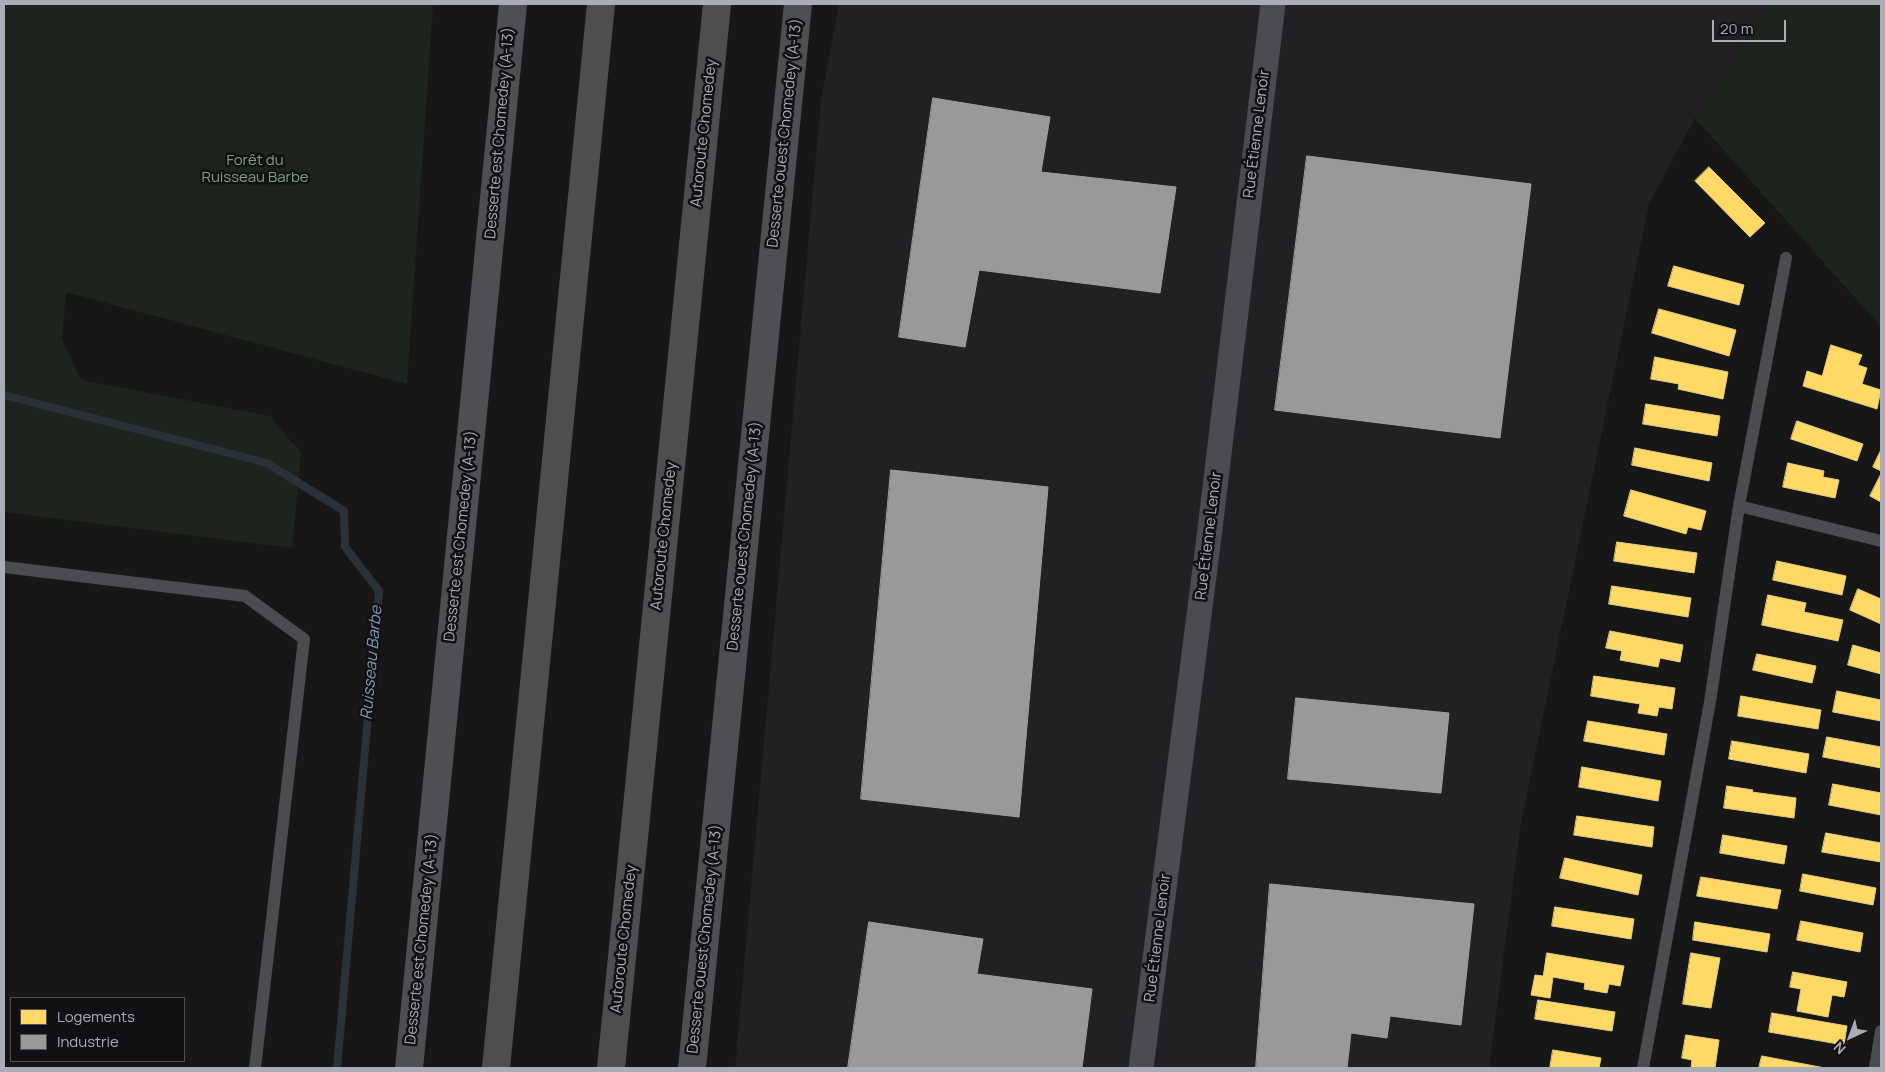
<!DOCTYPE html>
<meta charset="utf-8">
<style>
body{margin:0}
#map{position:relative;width:1885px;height:1072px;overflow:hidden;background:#171717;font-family:Manrope,sans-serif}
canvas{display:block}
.frame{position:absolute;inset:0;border:5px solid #a8adb8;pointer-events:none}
.legend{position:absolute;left:10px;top:997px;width:175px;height:65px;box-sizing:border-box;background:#111113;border:1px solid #4d4f55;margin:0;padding:6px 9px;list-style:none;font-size:15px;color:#a8adb8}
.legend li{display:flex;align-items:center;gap:10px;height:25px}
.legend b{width:25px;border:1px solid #4d4f55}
.north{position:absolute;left:1825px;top:1012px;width:50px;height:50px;-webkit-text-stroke:4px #111113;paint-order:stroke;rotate:223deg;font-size:14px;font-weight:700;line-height:20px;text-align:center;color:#a8adb8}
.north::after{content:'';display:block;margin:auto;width:18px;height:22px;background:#a8adb8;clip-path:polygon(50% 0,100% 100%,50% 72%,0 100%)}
.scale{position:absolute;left:1712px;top:20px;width:74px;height:22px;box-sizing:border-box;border:2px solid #a8adb8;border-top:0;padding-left:6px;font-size:15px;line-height:18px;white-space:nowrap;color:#a8adb8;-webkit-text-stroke:4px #111113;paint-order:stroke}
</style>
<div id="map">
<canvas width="1885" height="1072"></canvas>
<div class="frame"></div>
<ul class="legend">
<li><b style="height:14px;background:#ffd966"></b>Logements</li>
<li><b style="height:14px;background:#999"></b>Industrie</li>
</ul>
<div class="north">N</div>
<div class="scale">20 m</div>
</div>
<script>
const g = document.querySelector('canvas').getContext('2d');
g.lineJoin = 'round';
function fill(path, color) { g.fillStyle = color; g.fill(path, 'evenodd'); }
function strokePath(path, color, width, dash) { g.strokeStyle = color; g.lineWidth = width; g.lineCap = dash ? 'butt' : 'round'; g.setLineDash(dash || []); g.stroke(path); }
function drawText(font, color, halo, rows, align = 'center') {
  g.font = font + ' Manrope,sans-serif'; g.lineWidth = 5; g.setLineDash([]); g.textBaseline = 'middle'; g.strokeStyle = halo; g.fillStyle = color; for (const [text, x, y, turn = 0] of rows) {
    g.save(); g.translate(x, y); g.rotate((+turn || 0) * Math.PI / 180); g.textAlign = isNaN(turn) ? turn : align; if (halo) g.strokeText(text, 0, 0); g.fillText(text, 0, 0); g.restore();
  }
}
const built = new Path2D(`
 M839 4H1773L1695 118 1649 204 1521 823 1489 1068H735L821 100Z`);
const green = new Path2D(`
 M4 4H433L407 384 66 292 62 339 81 380 270 416 301 453 292 548 4 512Z
 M1773 4H1881V327L1695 118Z`);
const homes = new Path2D(`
 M1709 167 1765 223 1750 237 1695 181Z
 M1674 266 1744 285 1739 305 1668 286Z
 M1659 309 1736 330 1729 356 1652 333Z
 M1831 345 1862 355 1858 365 1867 368 1862 384 1881 390 1877 409 1803 386 1807 371 1822 376Z
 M1655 357 1728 372 1723 399 1678 389 1679 384 1651 379Z
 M1646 404 1720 416 1717 436 1643 424Z
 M1797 421 1863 444 1857 461 1791 439Z
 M1635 448 1712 463 1709 481 1632 465Z
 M1881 450V471L1873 467Z
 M1788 463 1824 471 1823 477 1839 480 1835 498 1783 487Z
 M1881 474V502L1870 496Z
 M1631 490 1706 511 1701 530 1688 527 1686 534 1624 516Z
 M1617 542 1697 553 1694 573 1614 561Z
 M1777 561 1846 576 1842 595 1773 580Z
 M1612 586 1691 598 1688 617 1609 604Z
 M1858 589 1881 599V624L1850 610Z
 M1768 595 1806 603 1804 612 1843 620 1838 641 1762 625Z
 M1610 631 1683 645 1680 662 1660 658 1658 667 1620 660 1622 651 1606 648Z
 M1853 645 1881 653V674L1848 665Z
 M1757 654 1816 666 1812 683 1753 670Z
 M1594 676 1675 688 1672 709 1659 707 1657 716 1638 713 1640 704 1591 696Z
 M1837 691 1881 700V721L1833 712Z
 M1741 696 1821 710 1818 729 1738 716Z
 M1588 721 1667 734 1664 755 1584 741Z
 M1827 737 1881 747V768L1823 757Z
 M1732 741 1809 754 1806 773 1729 759Z
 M1582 767 1661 781 1658 801 1579 787Z
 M1833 784 1881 793V815L1829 805Z
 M1727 786 1753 790 1752 792 1796 798 1794 818 1724 808Z
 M1577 816 1654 827 1652 847 1574 835Z
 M1826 833 1881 843V862L1822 852Z
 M1723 835 1787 846 1784 864 1720 853Z
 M1565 858 1642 875 1638 895 1560 878Z
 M1803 874 1876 888 1873 905 1800 891Z
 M1701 877 1781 890 1777 909 1697 896Z
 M1555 907 1634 919 1631 939 1552 926Z
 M1801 921 1863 933 1860 952 1797 940Z
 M1695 922 1770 934 1767 952 1693 940Z
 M1547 953 1624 966 1620 986 1609 984 1607 993 1584 989 1585 983 1553 977 1550 998 1531 995 1535 975 1543 976Z
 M1691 953 1720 958 1711 1008 1683 1004Z
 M1793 972 1847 982 1844 997 1832 995 1828 1017 1797 1011 1801 989 1790 987Z
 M1538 1000 1615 1012 1612 1031 1535 1019Z
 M1772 1013 1847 1026 1844 1045 1769 1032Z
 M1686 1035 1719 1040 1715 1068H1691L1692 1060 1682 1058Z
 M1553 1050 1601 1058 1599 1068H1550Z
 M1762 1056 1825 1068H1759Z`);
const industry = new Path2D(`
 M933 98 1050 117 1041 172 1176 187 1160 293 979 270 965 347 899 337Z
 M1307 156 1531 184 1500 438 1275 410Z
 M891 470 1048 487 1019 817 861 799Z
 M1296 698 1449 713 1441 793 1288 779Z
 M1270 884 1474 904 1461 1025 1390 1016 1387 1038 1351 1033 1347 1068H1256Z
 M869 922 983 939 977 974 1092 989 1082 1068H848Z`);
const stream = new Path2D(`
 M4 395 267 463 344 511 345 547 379 591 337 1068`);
const service = new Path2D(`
 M1739 506 1881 541
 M4 567 245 596 304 639 255 1068
 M1643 1068 1710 702 1739 506 1786 258
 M1875 1068 1881 1031`);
const minor = new Path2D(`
 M1141 1068 1209 537 1273 4`);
const primary = new Path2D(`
 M409 1068 513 4
 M692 1068 798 4`);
const motorway = new Path2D(`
 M496 1068 601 4
 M611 1068 717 4`);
const streetNames = [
 ["Desserte est Chomedey (A-13)",500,133,-85],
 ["Autoroute Chomedey",704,133,-84],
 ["Desserte ouest Chomedey (A-13)",785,133,-84],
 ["Rue Étienne Lenoir",1257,134,-83],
 ["Desserte est Chomedey (A-13)",461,536,-84],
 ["Autoroute Chomedey",664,536,-84],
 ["Desserte ouest Chomedey (A-13)",745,536,-84],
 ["Rue Étienne Lenoir",1209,536,-83],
 ["Rue Étienne Lenoir",1158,938,-83],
 ["Desserte est Chomedey (A-13)",422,939,-84],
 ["Autoroute Chomedey",624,939,-84],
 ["Desserte ouest Chomedey (A-13)",705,939,-84]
];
const parkNames = [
 ["Forêt du",255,161],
 ["Ruisseau Barbe",255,178]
];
const waterNames = [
 ["Ruisseau Barbe",372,663,-85]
];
fill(built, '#212123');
fill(green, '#1d241e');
fill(homes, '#ffd966');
strokePath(homes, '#e5cc7f', 1);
fill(industry, '#999');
strokePath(industry, '#9e9fa2', 1);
strokePath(stream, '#2a3239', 8);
strokePath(service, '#4b4c50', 12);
strokePath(minor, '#4b4c50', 25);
strokePath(primary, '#4d4f52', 28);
strokePath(motorway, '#4e4e51', 28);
drawText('15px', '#a8adb8', '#111113', streetNames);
drawText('15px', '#7fa381', '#111113', parkNames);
drawText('italic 16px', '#7f9bb3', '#111113', waterNames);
</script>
